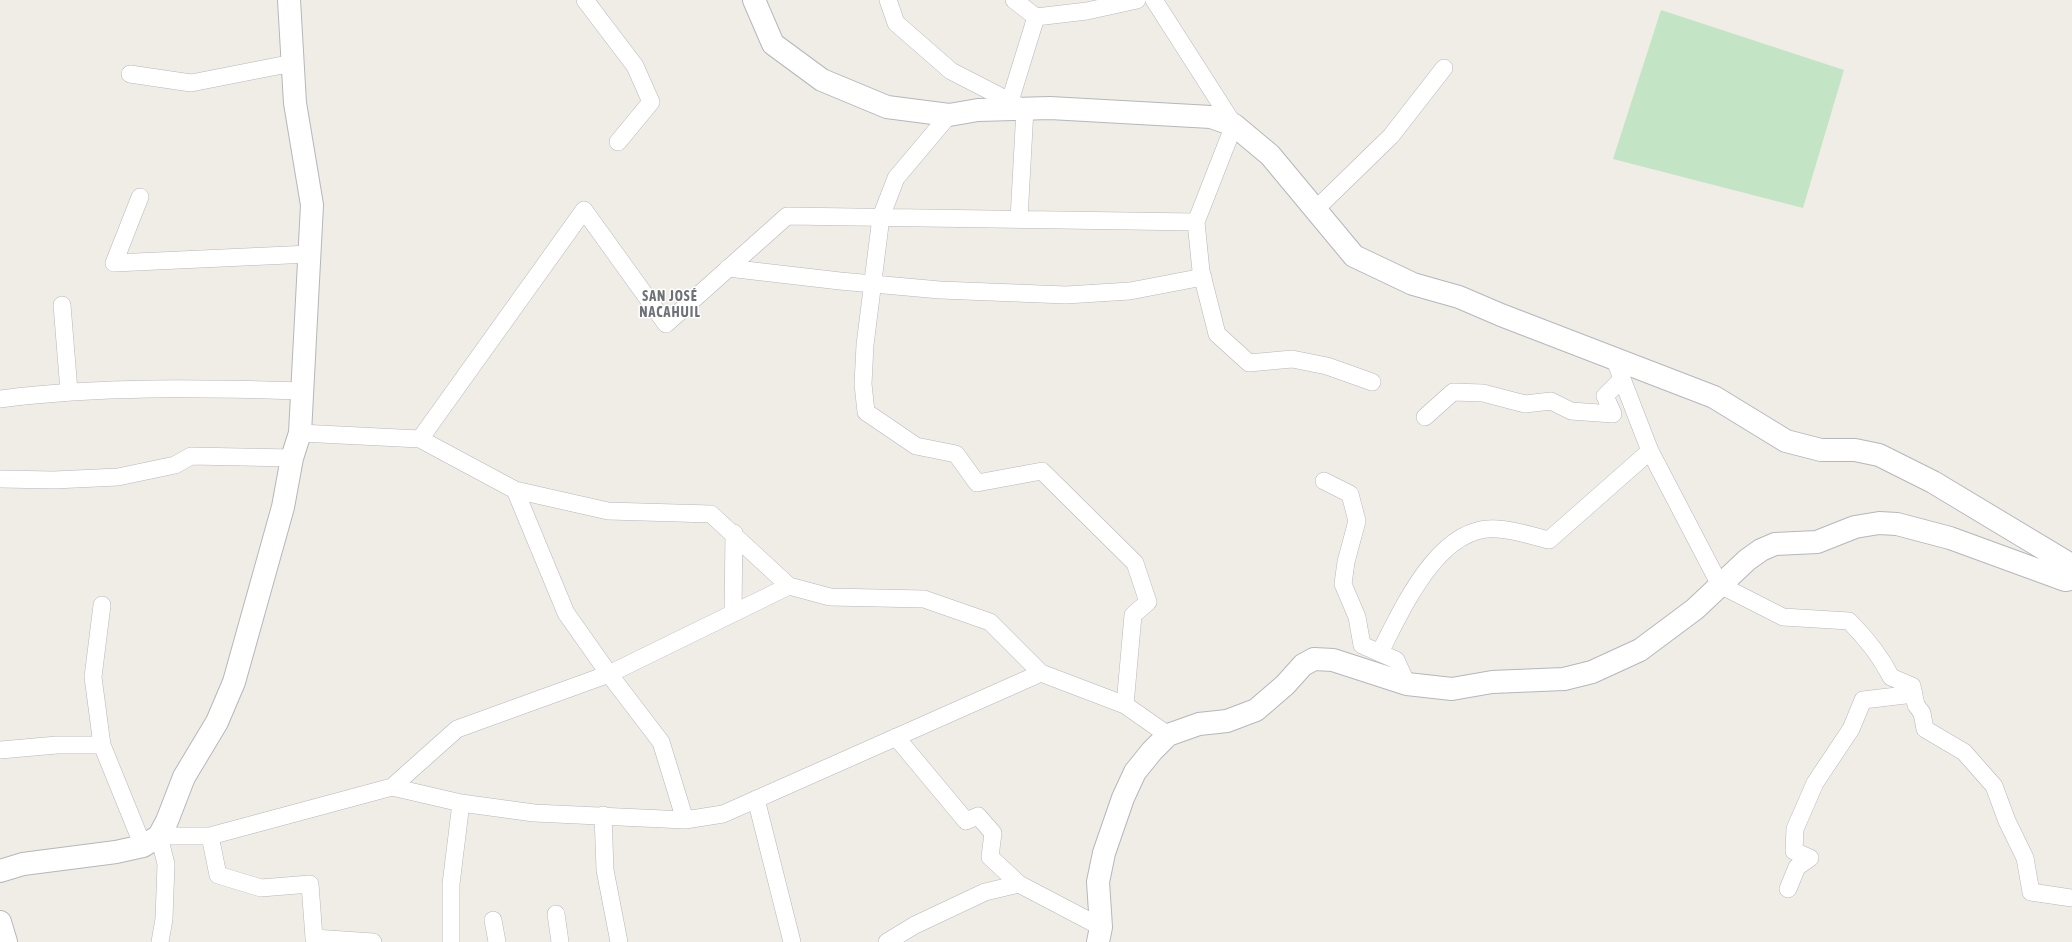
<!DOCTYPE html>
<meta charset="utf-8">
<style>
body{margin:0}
canvas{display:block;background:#efede5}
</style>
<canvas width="2072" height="942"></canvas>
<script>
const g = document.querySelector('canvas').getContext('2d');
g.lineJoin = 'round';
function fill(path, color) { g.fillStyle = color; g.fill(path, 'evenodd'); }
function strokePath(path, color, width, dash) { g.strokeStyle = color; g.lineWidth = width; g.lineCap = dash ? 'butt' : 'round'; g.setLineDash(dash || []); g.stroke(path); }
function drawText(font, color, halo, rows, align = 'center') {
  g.font = font + ' "Asap Condensed",sans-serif'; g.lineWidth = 3; g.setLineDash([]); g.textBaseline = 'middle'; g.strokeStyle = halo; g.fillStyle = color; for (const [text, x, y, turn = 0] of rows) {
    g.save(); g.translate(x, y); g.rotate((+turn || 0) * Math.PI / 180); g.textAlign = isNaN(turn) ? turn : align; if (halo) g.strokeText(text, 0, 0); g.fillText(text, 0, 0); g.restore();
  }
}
const green = new Path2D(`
 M1661 10 1844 70 1803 208 1613 159Z`);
const street = new Path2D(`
 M585 0 635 66 651 102 618 142
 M888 0 896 23 951 71 1025 109 1019 219
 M1014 0 1036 17 1087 11 1137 0
 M130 74 191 83 293 63
 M1010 101 1036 17
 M949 115 896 178 881 217 865 345 863 384 866 412 916 446 956 454 977 483 1042 471 1135 563 1148 602 1133 615 1125 705
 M140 197 114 263 310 254
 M1315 210 1391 136 1444 68
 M1196 222 1201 271 1217 334 1249 363 1292 359 1327 366 1372 382
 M728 268 840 281 940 290 1066 295 1130 291 1203 277
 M62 305 69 391
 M1614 358 1650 451 1720 585 1783 617 1849 621C1867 639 1880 655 1891 677L1912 686 1916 705 1922 713 1925 729 1964 752 1994 786 2007 821 2025 858 2031 892 2072 898
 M0 399C101 386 201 388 302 391
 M1425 417 1453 392 1483 393 1525 404 1551 401 1571 411 1613 414 1605 396 1622 379
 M300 433 420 439 515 490 608 511 711 514 789 586 830 597 924 599 990 622 1041 673
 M420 439 584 210 666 324 787 216 1196 222 1234 125 1154 0
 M0 479 54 480 118 477 175 465 191 456 292 458
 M1324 481 1350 494 1357 521 1346 562 1343 584 1357 617 1362 645 1396 660 1407 684
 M515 490 566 613 609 674 661 742 685 820
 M102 605 93 677 102 745 143 846
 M733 613 734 533
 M1380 652C1402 610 1439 523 1498 529 1515 530 1532 536 1549 540L1650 451
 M896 737 966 821 978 816 993 833 990 857 1019 884
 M0 750 57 745H102
 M392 787 457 729 609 674 789 586
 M756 799 792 942
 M603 815 605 870 619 942
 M210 836 218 875 261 888 310 884 314 938 373 942
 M1788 889 1797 867 1810 858 1794 851 1795 829 1815 783 1851 729 1863 700 1914 694
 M556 914 560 942
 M493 920 497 942
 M160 942 164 919 166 864 159 836H210L392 787 461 803 534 813 685 820 723 814 1041 673 1125 705 1168 735
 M451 942V884L461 803
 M887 942 915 925 985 892 1019 884 1101 927`);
const secondary = new Path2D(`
 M754 0 773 44 822 80 887 107 949 115 978 110 1050 108 1211 117 1234 125 1270 155 1354 256 1413 284 1459 297 1501 315 1714 397 1786 441 1821 450H1855L1879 455 1933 482 2066 562 2072 569
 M0 871 23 864 116 852 143 846 159 836 167 821 184 777 217 722 234 682 283 507 292 458 300 433 312 205 295 103 289 0
 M0 922 6 942
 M1098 942 1101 927 1098 882 1104 853 1123 798 1135 772 1152 751 1168 735 1199 724 1227 721 1256 710 1285 685 1303 665 1314 659 1333 660 1407 684 1452 689 1492 682 1564 679 1592 672 1640 650 1695 609 1747 560 1761 550 1775 544 1817 542 1855 527 1879 523 1897 524 1950 538 2065 580 2072 579`);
const districtNames = [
 ["SAN JOSÉ",670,297],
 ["NACAHUIL",670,313]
];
fill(green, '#c3e5c5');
strokePath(street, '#b6b7bc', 18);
strokePath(secondary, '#b4b7bc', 24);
strokePath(street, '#fff', 17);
strokePath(secondary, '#fff', 22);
g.letterSpacing = '1px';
drawText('bold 14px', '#6e7277', '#fff', districtNames);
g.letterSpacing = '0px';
</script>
